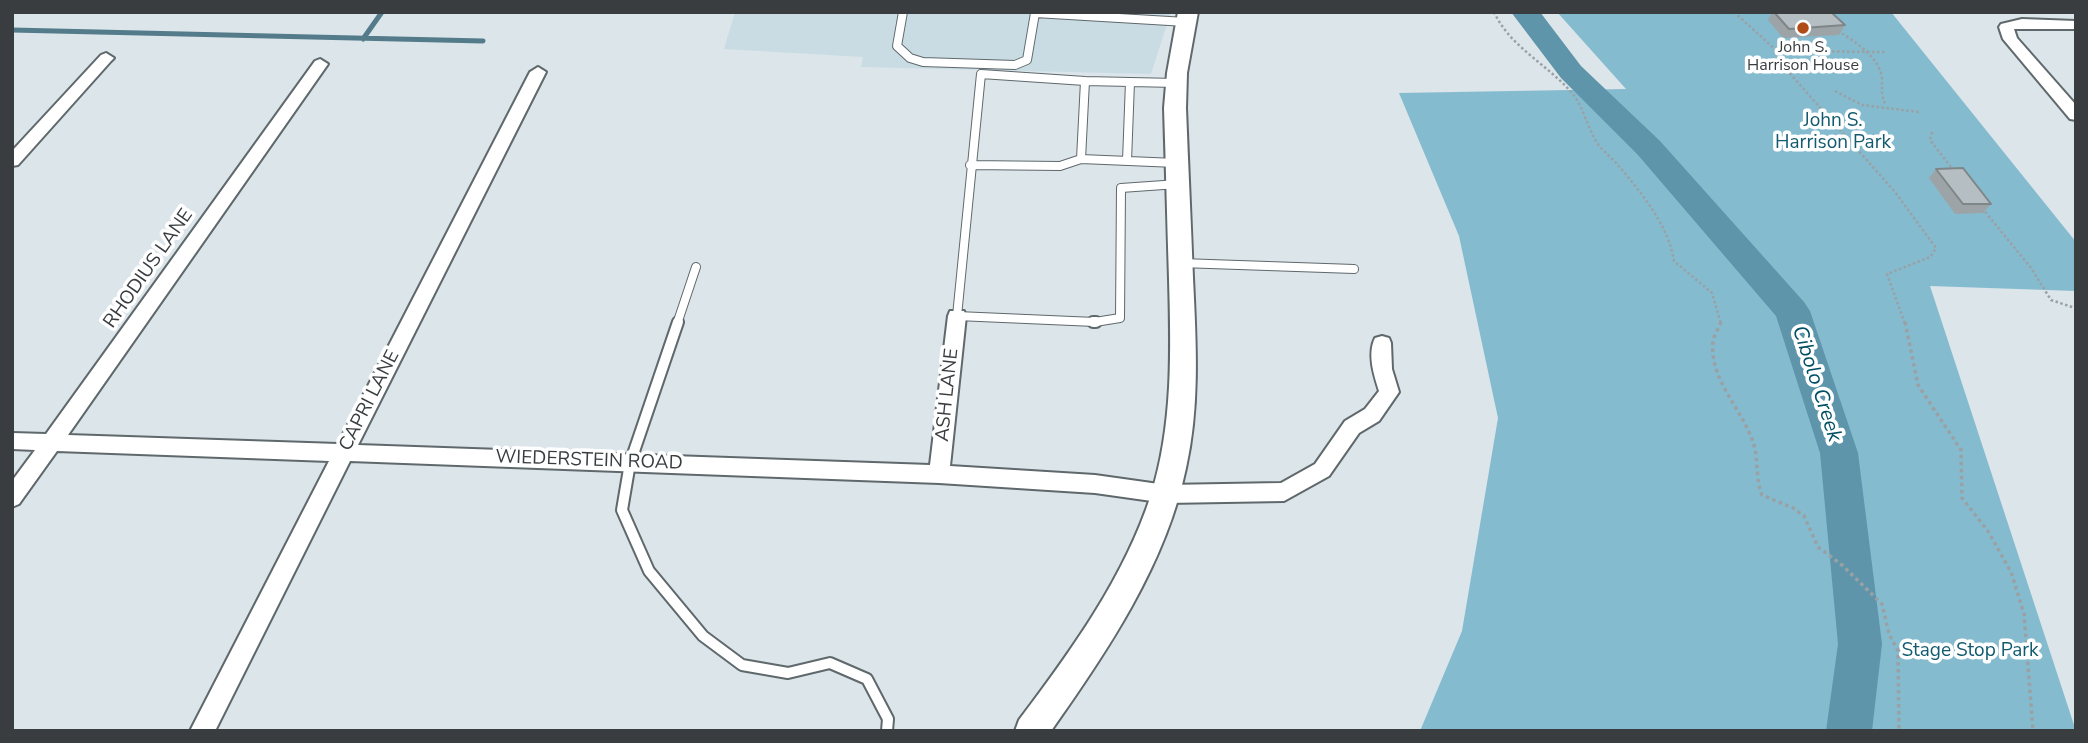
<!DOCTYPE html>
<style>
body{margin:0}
#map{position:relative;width:2088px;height:743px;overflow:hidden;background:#dbe5ea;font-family:"Nunito Sans",sans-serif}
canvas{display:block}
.frame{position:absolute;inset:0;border:14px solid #393d3f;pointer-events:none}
</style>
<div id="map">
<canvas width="2088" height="743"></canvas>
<div class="frame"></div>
</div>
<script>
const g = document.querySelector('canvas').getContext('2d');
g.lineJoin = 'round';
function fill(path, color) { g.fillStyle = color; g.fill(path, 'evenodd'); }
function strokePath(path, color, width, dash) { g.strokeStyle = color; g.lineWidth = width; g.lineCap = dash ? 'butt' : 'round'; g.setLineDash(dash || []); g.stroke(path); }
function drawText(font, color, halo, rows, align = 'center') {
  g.font = font + ' "Nunito Sans",sans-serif'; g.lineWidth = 7; g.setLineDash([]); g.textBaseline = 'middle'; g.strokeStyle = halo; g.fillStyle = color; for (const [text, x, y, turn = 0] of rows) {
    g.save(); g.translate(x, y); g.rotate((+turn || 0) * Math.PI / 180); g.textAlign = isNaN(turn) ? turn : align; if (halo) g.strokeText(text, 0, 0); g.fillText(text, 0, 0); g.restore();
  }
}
const built = new Path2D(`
 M735 12H1171L1151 74 861 67 863 57 724 49Z`);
const green = new Path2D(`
 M1557 12H1891L2076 242V291L1930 286 2076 731H1420L1462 631 1498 418 1459 236 1399 93 1626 89Z`);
const stream = new Path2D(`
 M12 30 483 41
 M363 39 382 12`);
const river = new Path2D(`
 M1511 12H1540L1581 66 1660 141 1804 302 1810 311 1858 453 1882 644 1872 731H1826L1838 644 1820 453 1776 316 1638 155 1561 78Z`);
const pathFar1 = new Path2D(`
 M1494 12C1510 47 1547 64 1572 93 1583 106 1587 126 1596 141 1601 150 1611 157 1618 165 1640 191 1669 226 1674 261L1712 293 1721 324
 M1734 12 1777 51V59L1895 192 1936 248 1930 257 1887 274 1905 324
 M1838 31C1854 41 1881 58 1882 79 1882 91 1881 94 1886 106
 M1777 51 1886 52
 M1835 91 1862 105 1919 112
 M1932 132 1930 140 1954 171
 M1982 208 2031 268 2051 300 2075 308`);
const path = new Path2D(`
 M1721 322C1719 328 1714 335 1713 342 1709 379 1742 409 1753 442 1759 459 1755 478 1762 495L1793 508 1804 516 1818 547 1842 565 1882 604 1889 634 1898 651 1899 731
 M1905 322 1918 385 1961 450 1962 498 1988 531 2011 572 2024 614 2033 731`);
const laneFar1 = new Path2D(`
 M903 12 897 46 910 58 923 62 1015 65 1027 60 1035 13 1186 22
 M1085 81 981 74 957 316 1095 322 1120 318 1121 188 1178 184
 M1176 83 1085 81 1081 159 1176 163
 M1127 161 1130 82
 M970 165 1060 166 1081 159
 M1181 263 1354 269
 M677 324 696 267`);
const lane = new Path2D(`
 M678 322 630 463 622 510 649 571 703 636 742 665 788 673 830 663 867 679 888 719 887 731
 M1093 322H1096`);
const street = new Path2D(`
 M2022 19 2076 21V29H2014L2017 38 2076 105V120L2070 119 2003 39 1999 27 2001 24Z
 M106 53 114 58 111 61 18 165 12 166V151L101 55Z
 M320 59 328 64 68 435 338 444 530 72 538 67 546 72 358 445 930 465 948 316 950 311H964L966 316 950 466 1095 475 1166 485 1281 483 1315 464 1345 421 1365 409 1379 391C1374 375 1367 354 1375 338L1382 336 1389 338 1391 343 1392 369 1399 392 1379 421 1359 433 1329 476 1284 501 1166 503 1095 493 939 483 350 461 215 731H190L329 461 57 451 19 504 12 507V481L35 450 12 449V433L46 434 315 61Z`);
const secondary = new Path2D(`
 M1178 12H1198L1187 73 1186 108C1188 165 1191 221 1193 278 1196 341 1200 406 1186 468 1166 564 1107 652 1051 731H1015L1019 720C1071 651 1124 578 1151 495 1173 425 1171 351 1169 279 1167 222 1166 165 1164 108L1167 73Z`);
const wall = new Path2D(`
 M1772 12H1831L1845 25 1839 35 1783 38 1768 20Z
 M1936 169 1991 204 1983 213 1955 214 1929 178Z`);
const building = new Path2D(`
 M1774 12H1831L1845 25 1789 29Z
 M1963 168 1991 204H1963L1936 169Z`);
const markers = [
 [1803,28,7,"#b04c17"]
];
const farPoinames = [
 ["John S.",1803,48],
 ["Harrison House",1803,66]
];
const parkNames = [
 ["John S.",1833,121],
 ["Harrison Park",1833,143],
 ["Stage Stop Park",1970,651]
];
const streetNames = [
 ["RHODIUS LANE",149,269,-55],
 ["ASH LANE",948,395,-84],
 ["CAPRI LANE",370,401,-63],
 ["WIEDERSTEIN ROAD",589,461,2]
];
const waterNames = [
 ["Cibolo Creek",1816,384,72]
];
fill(built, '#c9dce4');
fill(green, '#85bbcf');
strokePath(stream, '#547b8a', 5);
fill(river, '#5f95aa');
strokePath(laneFar1, '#5f686b', 10);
strokePath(lane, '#5f686b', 14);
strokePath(street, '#5f686b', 4);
strokePath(secondary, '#5f686b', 4);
strokePath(pathFar1, '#99a1a5', 2.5, [2.5, 2.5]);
strokePath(path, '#99a1a5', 3.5, [3.5, 3.5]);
strokePath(laneFar1, '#fff', 8);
strokePath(lane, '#fff', 10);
fill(street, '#fff');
fill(secondary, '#fff');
fill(wall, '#9ca4a8');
fill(building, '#b5bfc3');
strokePath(building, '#7f8688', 2);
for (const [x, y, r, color] of markers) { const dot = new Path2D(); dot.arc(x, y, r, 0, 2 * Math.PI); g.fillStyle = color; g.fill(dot); strokePath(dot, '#fff', 2.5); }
drawText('16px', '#393d3f', '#fff', farPoinames);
drawText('19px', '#115a70', '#fff', parkNames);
drawText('19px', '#393d3f', '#fff', streetNames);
drawText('italic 21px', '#004f65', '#fff', waterNames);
</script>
